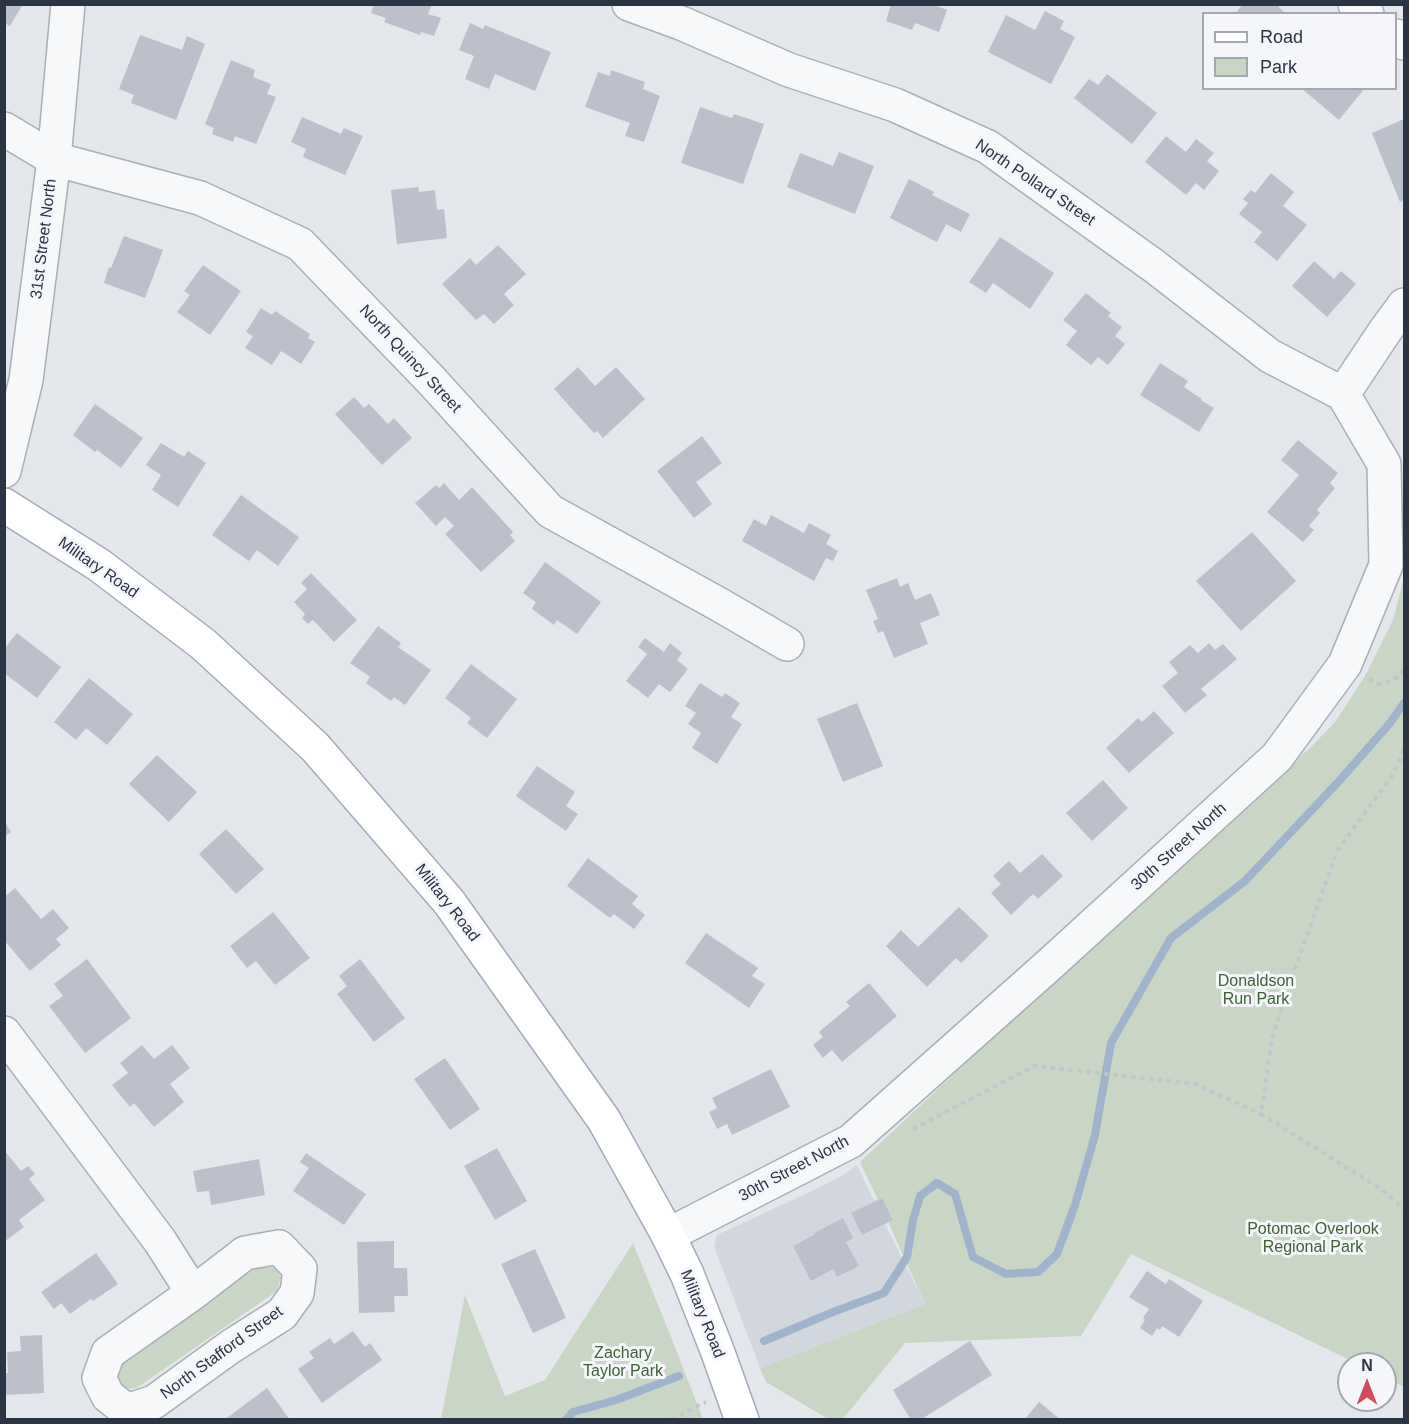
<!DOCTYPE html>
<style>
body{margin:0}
#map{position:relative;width:1409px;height:1424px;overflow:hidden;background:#e4e7ec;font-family:Helvetica,sans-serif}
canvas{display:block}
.frame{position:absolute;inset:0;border:6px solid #2b3445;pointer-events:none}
.legend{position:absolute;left:1202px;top:12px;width:195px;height:78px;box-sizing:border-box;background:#f4f6f9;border:2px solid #a4a8b1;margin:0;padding:8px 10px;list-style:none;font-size:18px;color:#2b3445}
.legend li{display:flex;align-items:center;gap:12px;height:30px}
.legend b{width:30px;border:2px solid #a4a8b1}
.north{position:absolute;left:1337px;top:1352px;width:60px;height:60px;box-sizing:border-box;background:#f4f6f9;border:2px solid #a4a8b1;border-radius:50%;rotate:0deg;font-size:16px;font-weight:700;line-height:24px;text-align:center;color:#2b3445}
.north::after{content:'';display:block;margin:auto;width:21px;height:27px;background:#d1495b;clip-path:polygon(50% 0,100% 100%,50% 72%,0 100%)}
</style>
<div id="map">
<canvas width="1409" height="1424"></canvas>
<div class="frame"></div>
<ul class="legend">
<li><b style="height:8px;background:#fff"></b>Road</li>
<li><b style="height:16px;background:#c9d6c5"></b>Park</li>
</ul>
<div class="north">N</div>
</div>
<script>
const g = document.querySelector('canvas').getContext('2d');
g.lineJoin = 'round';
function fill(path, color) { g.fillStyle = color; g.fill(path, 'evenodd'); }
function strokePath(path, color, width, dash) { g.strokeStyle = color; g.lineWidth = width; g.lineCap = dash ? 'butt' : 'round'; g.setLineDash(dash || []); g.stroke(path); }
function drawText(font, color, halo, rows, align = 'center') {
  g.font = font + ' Helvetica,sans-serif'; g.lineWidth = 6; g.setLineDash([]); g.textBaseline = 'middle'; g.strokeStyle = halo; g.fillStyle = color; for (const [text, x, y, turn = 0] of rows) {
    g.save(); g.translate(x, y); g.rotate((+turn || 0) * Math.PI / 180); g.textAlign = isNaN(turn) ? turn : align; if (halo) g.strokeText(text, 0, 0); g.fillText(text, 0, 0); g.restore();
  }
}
const built = new Path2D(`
 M857 1165 874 1201 882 1198 893 1220 885 1224 925 1304 760 1368 714 1246 717 1235 816 1189 842 1176Z`);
const green = new Path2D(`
 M1404 578V1387L1385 1377V1364H1358L1131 1254 1081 1336 905 1343 843 1419H828L766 1382 760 1368 925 1304 888 1222 893 1219 882 1198 878 1200 860 1162 1004 1027 1312 746 1335 722 1365 676 1393 620Z
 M633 1243 673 1342 703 1419H441L465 1295 505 1396 545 1380Z
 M265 1265 275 1268 281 1277 278 1288 274 1293 138 1387C126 1392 114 1385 116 1371 117 1367 119 1364 120 1361L259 1266Z`);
const stream = new Path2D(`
 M764 1341 833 1312 884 1293 907 1257 913 1220 920 1196 937 1183 955 1194 973 1257 1006 1274 1038 1272 1057 1254 1075 1205 1095 1135 1111 1043 1171 938 1245 881 1340 780 1390 723 1404 703
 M566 1420 573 1412 616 1400 679 1376`);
const building = new Path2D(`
 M4 4H23L10 26 4 23Z
 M374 4H432L428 14 441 18 434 36 421 32 420 35 384 22 386 18 371 13Z
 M891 4H938L937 6 947 10 939 32 915 23 912 30 886 21Z
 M1243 4H1276L1286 14H1235Z
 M1045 11 1064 21 1060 29 1075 37 1051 84 988 52 1006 15 1035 30Z
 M470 23 483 29 485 25 551 52 535 91 495 74 489 89 465 79 474 56 459 50Z
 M140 35 182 50 187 36 205 44 176 120 131 103 134 95 119 89Z
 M231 60 255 70 253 77 271 84 267 94 276 97 256 144 235 136 233 142 212 134 214 128 205 124Z
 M611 70 645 82 643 89 660 96 644 142 625 136 630 123 585 107 598 72 610 76Z
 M1107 74 1157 113 1132 144 1074 98 1089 79 1098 85Z
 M1301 88H1365L1339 120Z
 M700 107 732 118 734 114 764 124 743 184 681 163Z
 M302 117 341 134 344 128 363 136 345 175 303 157 306 149 291 142Z
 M1404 119V200L1400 202 1372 133Z
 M1166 136 1186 152 1196 139 1214 153 1207 161 1219 171 1204 190 1196 183 1186 195 1145 162Z
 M839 152 874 166 855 214 787 187 800 153 833 166Z
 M1271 173 1294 192 1283 206 1307 225 1277 261 1254 242 1262 232 1239 214 1248 203 1243 199 1251 190 1255 193Z
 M909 179 934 192 932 195 970 214 961 232 946 224 937 242 890 218Z
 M418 187 419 192 435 190 437 210 444 209 447 238 397 244 391 190Z
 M124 236 163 250 145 298 104 283 109 267 111 268Z
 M1000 237 1054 273 1030 309 993 283 986 293 969 282Z
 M498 245 526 274 504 294 514 305 494 324 484 314 476 320 442 284 470 258 476 265Z
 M1314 261 1334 279 1341 271 1356 284 1327 317 1292 286Z
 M203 265 241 291 210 335 177 312 190 295 184 291Z
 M1086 293 1111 313 1108 316 1122 327 1115 336 1125 344 1108 365 1098 357 1091 365 1066 345 1077 331 1063 320Z
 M261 308 272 315 275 311 310 334 308 338 315 342 301 364 281 351 272 365 245 348 253 336 246 332Z
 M1160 363 1188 381 1184 387 1202 399 1201 400 1214 408 1199 432 1140 395Z
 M578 367 595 386 616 367 645 399 603 438 597 431 594 433 554 389Z
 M354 397 364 408 369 404 388 424 394 418 412 438 382 465 335 414Z
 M95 404 143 438 121 468 97 450 95 452 73 435Z
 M702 436 722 463 696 482 712 504 694 518 657 471Z
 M1298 440 1338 473 1330 483 1335 488 1317 510 1320 513 1309 526 1314 530 1303 542 1267 512 1299 475 1281 460Z
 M161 443 184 457 188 451 206 463 178 507 152 490 161 475 146 465Z
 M444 483 459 500 472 487 513 532 510 535 515 541 481 572 445 534 454 526 445 517 436 526 415 503 436 485 439 488Z
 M241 495 299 537 278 566 257 550 249 561 212 535Z
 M771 515 804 533 809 523 831 535 826 544 838 551 833 561 826 558 814 581 742 541 754 519 766 526Z
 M1252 532 1296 581 1241 631 1196 581Z
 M545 562 601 602 577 634 557 620 554 625 532 609 536 602 523 593Z
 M311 573 357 620 334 642 313 620 308 624 302 618 305 614 294 602 307 589 301 583Z
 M897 578 900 587 908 583 915 600 931 593 940 615 920 623 928 644 894 658 883 631 878 633 873 621 878 619 866 590Z
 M378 626 401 643 398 647 431 670 405 705 394 697 391 701 366 683 370 677 350 663Z
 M17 633 61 667 37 698 4 673V649Z
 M645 638 664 652 670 643 682 653 677 660 688 669 670 692 659 684 648 698 626 681 647 654 638 647Z
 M1209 643 1215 650 1223 644 1237 659 1201 689 1207 695 1185 713 1162 686 1178 673 1169 662 1190 645 1198 653Z
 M471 664 517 699 487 738 467 723 471 718 445 698Z
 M89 678 133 714 107 745 86 728 76 740 54 722Z
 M700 683 722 697 725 693 740 703 731 717 742 724 717 764 692 748 701 733 688 724 696 713 685 706Z
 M857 703 883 766 843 782 817 719Z
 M1154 711 1174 733 1129 773 1106 748 1138 718 1142 722Z
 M157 755 197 792 169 822 129 784Z
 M537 766 575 792 566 806 578 814 566 831 516 796Z
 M1103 780 1128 808 1092 841 1066 813Z
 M5 822 11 832 5 836Z
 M226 829 264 869 236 894 199 854Z
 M1042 854 1063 876 1038 899 1033 894 1011 915 991 893 1001 884 993 876 1009 861 1020 873Z
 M588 858 638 896 632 904 645 915 634 929 614 914 610 918 567 886Z
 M15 888 41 919 53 909 69 928 56 939 61 945 30 971 4 940V897Z
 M959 907 989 936 961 963 956 958 927 987 886 946 901 930 918 947Z
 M273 912 310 958 275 985 256 961 247 968 230 946Z
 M706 933 758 968 752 976 765 984 749 1008 685 963Z
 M87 959 131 1018 85 1053 49 1006 63 996 54 984Z
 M360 959 405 1018 374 1042 337 994 347 986 339 976Z
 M869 983 897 1016 842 1062 832 1050 823 1058 813 1045 823 1037 819 1032 850 1006 846 1002Z
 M142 1045 154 1059 172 1045 190 1068 170 1084 184 1102 154 1127 134 1103 130 1107 112 1085 128 1073 120 1063Z
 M445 1058 480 1109 450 1130 414 1079Z
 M771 1069 790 1107 732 1135 727 1124 717 1129 709 1112 717 1108 712 1098Z
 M497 1148 527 1201 495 1220 464 1166Z
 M4 1150 21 1171 28 1166 35 1174 29 1179 45 1200 19 1220 24 1227 7 1240 4 1236Z
 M306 1153 366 1194 344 1225 293 1191 309 1168 300 1162Z
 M259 1159 265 1195 211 1205 209 1191 197 1192 193 1171Z
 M882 1198 893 1220 862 1235 851 1213Z
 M843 1218 853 1238 846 1242 859 1266 837 1277 833 1269 811 1281 793 1246 816 1234 814 1233Z
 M394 1241V1268H407L408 1296H394L395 1312 359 1313 357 1242Z
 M535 1249 566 1318 533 1333 501 1264Z
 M96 1253 118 1284 93 1301 91 1299 70 1314 61 1303 54 1309 41 1292Z
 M1147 1271 1166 1284 1169 1279 1203 1301 1179 1337 1162 1326 1160 1330 1157 1328 1152 1336 1140 1328 1145 1320 1143 1318 1149 1309 1129 1297Z
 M353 1331 365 1347 370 1343 382 1360 322 1403 298 1369 314 1358 309 1352 330 1338 334 1344Z
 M42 1335 44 1393 4 1395V1373H8L7 1352 21 1351 20 1336Z
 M970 1341 992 1375 920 1420H911L893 1390Z
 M267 1388 290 1420H224Z
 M1039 1402 1061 1420H1024Z`);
const path = new Path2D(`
 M1369 679 1378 684 1393 680 1404 670
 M1404 750 1394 773 1337 851 1290 983 1272 1038 1261 1114 1381 1189 1404 1209
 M913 1129 1034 1066 1195 1084 1261 1114
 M672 1420 697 1406 706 1402`);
const minor = new Path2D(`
 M629 4 681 23 789 70 895 105 988 147 1154 266 1270 356 1343 394
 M1355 4 1367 14
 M1396 36 1404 43
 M4 129 54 159 200 198 300 244 431 380 550 511 720 605 787 644
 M1343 394 1385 331 1404 305
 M4 471 26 380 54 159 68 4
 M4 1033 160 1241 193 1293
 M668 1235 851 1141 1049 965 1277 757 1345 664 1386 565 1384 464 1343 394
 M279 1247 300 1269 297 1293 282 1314 230 1347 154 1402 127 1411 108 1396 99 1378 108 1353 193 1293 245 1253Z`);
const major = new Path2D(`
 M4 505 99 565 203 644 315 747 449 902 604 1120 668 1235 687 1274 717 1350 742 1420`);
const streetNames = [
 ["North Pollard Street",1035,183,34],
 ["31st Street North",44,239,-83],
 ["North Quincy Street",410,359,47],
 ["Military Road",98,568,35],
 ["30th Street North",1179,847,-42],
 ["Military Road",447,903,52],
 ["30th Street North",794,1169,-28],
 ["Military Road",702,1314,68],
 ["North Stafford Street",222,1353,-36]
];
const parkNames = [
 ["Donaldson",1256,982],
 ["Run Park",1256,1000],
 ["Potomac Overlook",1313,1230],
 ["Regional Park",1313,1248],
 ["Zachary",623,1354],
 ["Taylor Park",623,1372]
];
fill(built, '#d2d6de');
fill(green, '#c9d6c5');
strokePath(stream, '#9fb4cc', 8);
fill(building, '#bbc0ca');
strokePath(minor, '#a9aeb7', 36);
strokePath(major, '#a3abb8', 36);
strokePath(path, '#c2c5cb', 4, [4.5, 4.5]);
strokePath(minor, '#f7f8fa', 33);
strokePath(major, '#fff', 33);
drawText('16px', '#2b3445', '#f4f6f9', streetNames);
drawText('16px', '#3f6138', '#f4f6f9', parkNames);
</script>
